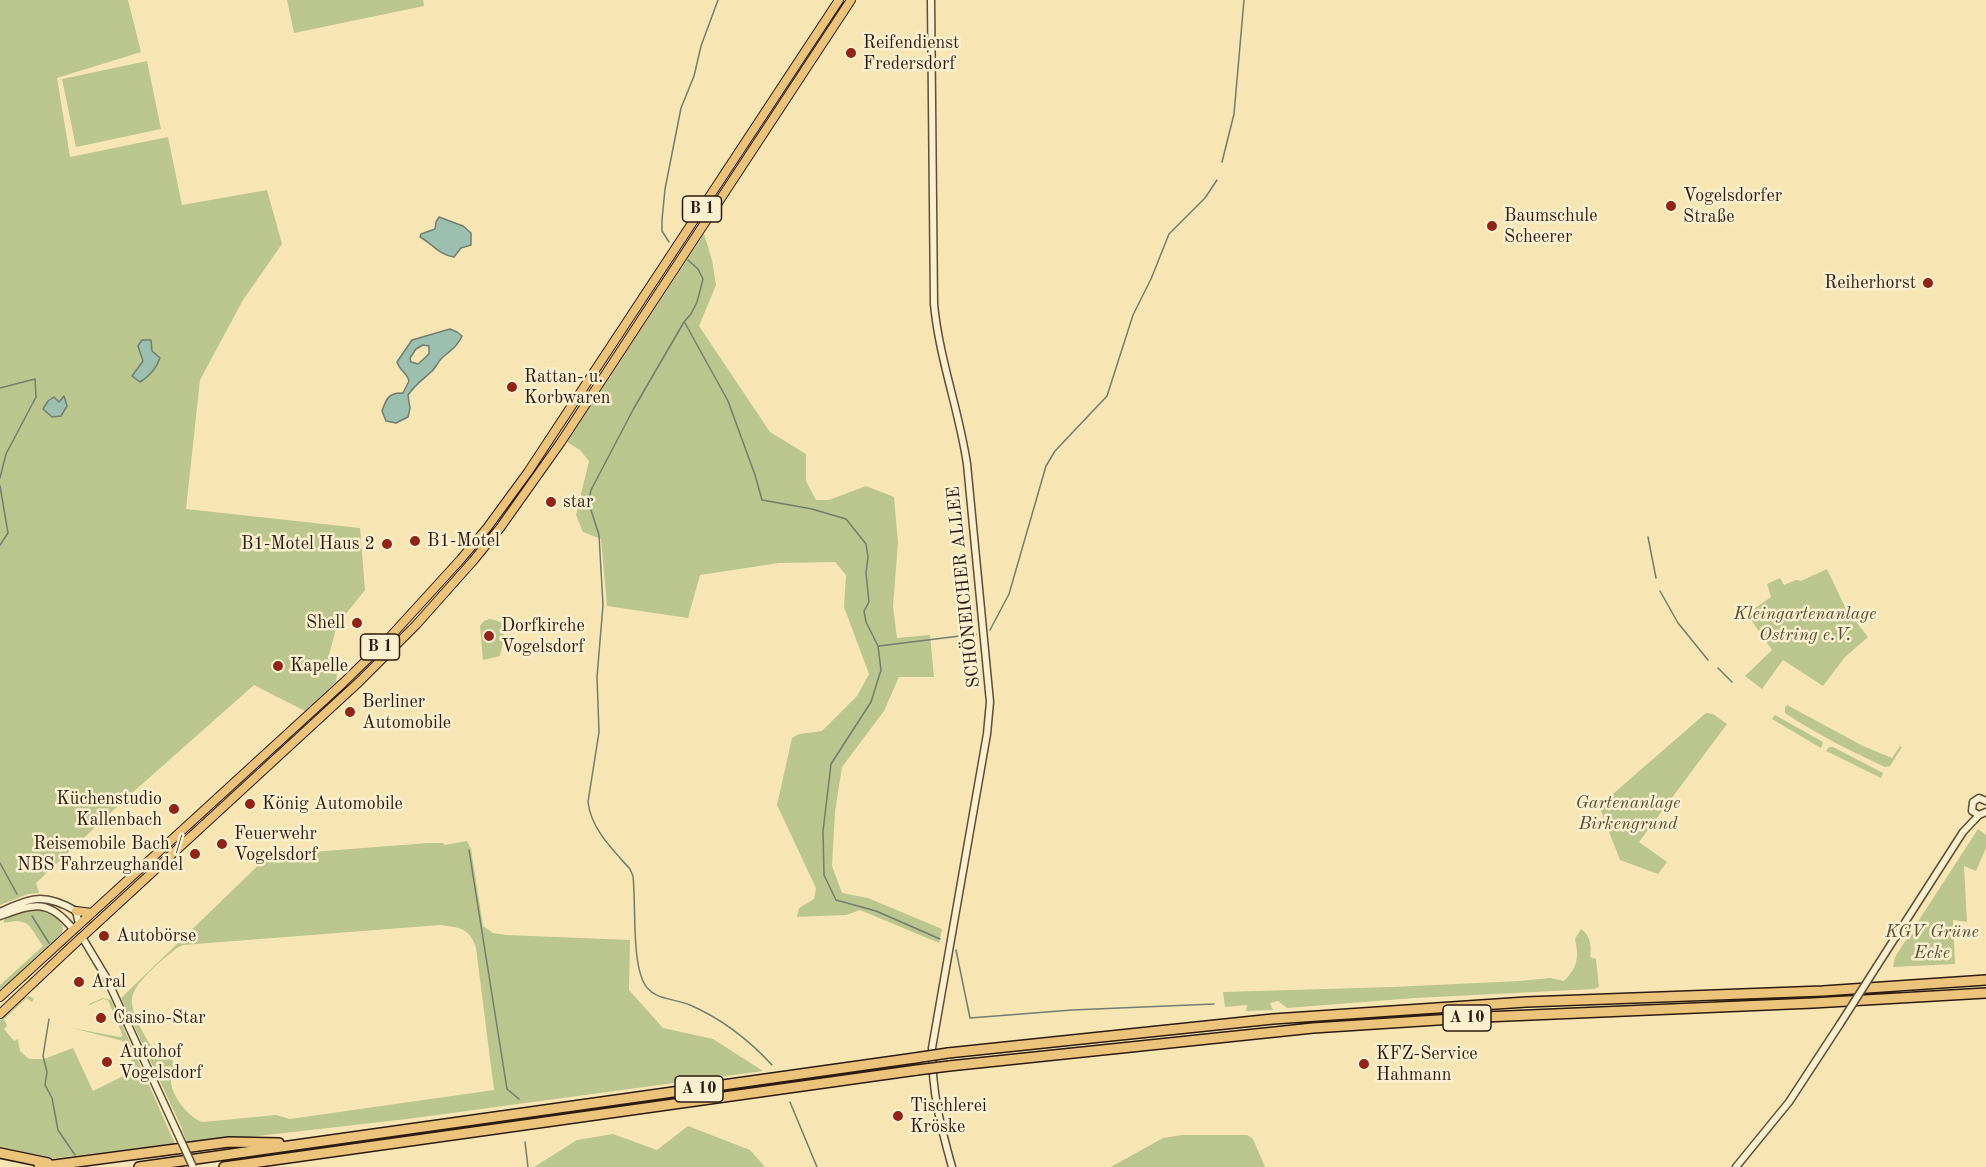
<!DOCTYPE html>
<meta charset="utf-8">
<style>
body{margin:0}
canvas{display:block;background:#f7e6b4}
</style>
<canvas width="1986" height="1167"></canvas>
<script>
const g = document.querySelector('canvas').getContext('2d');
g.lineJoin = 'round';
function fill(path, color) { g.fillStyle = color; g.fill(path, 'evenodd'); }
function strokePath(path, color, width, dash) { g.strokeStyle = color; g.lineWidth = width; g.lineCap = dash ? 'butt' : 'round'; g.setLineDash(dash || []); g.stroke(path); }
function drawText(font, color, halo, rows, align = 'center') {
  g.font = font + ' "Old Standard TT",serif'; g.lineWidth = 5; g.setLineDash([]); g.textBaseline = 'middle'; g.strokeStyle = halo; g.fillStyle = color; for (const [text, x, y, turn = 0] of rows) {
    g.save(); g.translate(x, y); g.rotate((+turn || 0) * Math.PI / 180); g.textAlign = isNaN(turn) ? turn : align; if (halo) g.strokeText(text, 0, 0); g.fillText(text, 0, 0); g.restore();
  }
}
const green = new Path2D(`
 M0 0H128L141 52 57 78 70 157 168 137 182 205 267 190 282 244 243 300 200 380 186 509 360 528 365 590 337 625 329 655 337 674 336 682 305 711 254 685 124 800 36 883 39 893 28 894 0 905Z
 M287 0H423L424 6 294 33Z
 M147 61 161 129 76 147 62 79Z
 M704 234 712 260 716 285 699 326 770 432 806 454V481L816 500H829L866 486 894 497 898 543 893 606 897 638 930 635 934 677H899L884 711 842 767 835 812 832 866 842 893 868 898 942 929 939 943 860 910 846 915 797 917 799 908 814 899 816 888 777 805 792 738 799 734 822 731 857 696 869 674 844 607 846 575 835 562 779 563 700 575 688 618 607 606 601 539 583 532 576 515 589 461 580 450 567 442Z
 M1827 569 1846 609 1868 637 1845 657 1823 686 1783 660 1762 689 1745 676 1772 650 1747 614 1771 597 1767 584 1780 578 1784 585 1796 580 1801 581Z
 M490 619 501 622 504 636 500 656 483 660 480 626 484 621Z
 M1787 705 1863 746 1892 758 1900 746 1902 747 1890 766 1885 767C1851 751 1816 734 1785 713V707Z
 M1706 713 1713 714 1727 724 1639 842 1667 862 1658 874 1620 860 1599 806Z
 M1775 715 1823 742 1821 748 1772 719Z
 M1829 747H1833L1883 773 1881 778 1826 751Z
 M1978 829 1986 835V848L1976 871 1964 866 1967 922 1953 920 1955 964 1893 967 1895 957Z
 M467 841 471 849 483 926 493 933 506 935 630 940 629 990 663 1028 713 1039 763 1071 407 1119 187 1144 181 1126 121 998 267 857 273 855 428 843H443L445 845ZM440 925C460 928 469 927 476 948L494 1090 290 1119 276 1115 203 1122C190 1119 171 1096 171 1081 171 1075 174 1069 174 1062L167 1056 156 1055C148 1040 134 1021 132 1004 129 984 164 959 177 948L183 945Z
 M34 909C46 911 57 915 63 926L62 935 5 988 0 991V985L43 946C29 926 30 917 4 923V918L15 913Z
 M1581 929C1590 935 1592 946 1590 957L1596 959 1599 987 1594 989 1415 998 1287 1008 1278 1001 1270 1003 1273 1010 1246 1011 1247 1005 1225 1007 1223 992 1392 987 1520 981 1550 978 1564 981C1578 967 1579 957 1575 939Z
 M29 996 34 999 32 1002 27 998 4 1019 7 1026 4 1029 14 1041 18 1039 20 1051 29 1059H44L73 1048 93 1091 135 1070 123 1041 72 1028 120 1037 123 1036 108 1000 103 999 90 1005 89 1004 103 998 111 1000 176 1146H156L48 1159 0 1150V1020L26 997Z
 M688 1126 750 1150 765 1167H534L577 1140 613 1134 657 1150Z
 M1182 1135H1247L1253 1139 1265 1167H1111L1163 1138Z`);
const water = new Path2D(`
 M439 217 463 226 471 233V245L461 248 454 257C441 256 431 243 420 237L421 234 435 229 436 222Z
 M450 329 457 332 462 336C457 347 451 350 443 357 438 361 436 368 431 372 422 380 415 385 408 395L410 408 408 417 396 423 386 421 382 411C386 399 389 392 403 393L409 381C407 373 400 371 397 362L412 340ZM423 345 429 346V354L418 364 411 362 410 358 416 349Z
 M142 340H151L152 351 160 358C156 369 150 376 140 382L132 376 143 361 138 346Z
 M64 396 67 406 61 416 52 417 43 409 48 401 54 397 59 402Z`);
const stream = new Path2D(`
 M1222 162 1234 114 1244 0
 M669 242 662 231V220L665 189 681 108 694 76 701 46 718 0
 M688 260 698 269 703 279 697 302 691 314 684 322 634 408 591 490 589 499 591 510 599 535 603 605 597 677 599 732 588 802C591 829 613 850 630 869L633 876C636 904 632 958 643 981 651 1000 673 998 690 1005 720 1018 749 1040 772 1065
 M685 323 728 401 755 475 762 500 812 509 846 519 866 544 868 557 866 573 869 602 864 611 866 622 878 646 881 670 871 702 831 764 823 831 824 875 836 900 876 911 940 939
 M0 388 35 379 36 397 6 454 0 478
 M0 486 8 533 0 545
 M1648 537 1656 578
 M1660 591 1678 623 1708 660
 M990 630 1009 594 1046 466 1055 451 1107 396 1133 315 1151 279 1169 234 1205 198 1217 180
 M879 646 976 634
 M1718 668 1732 682
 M469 850 507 1089 519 1099
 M0 863 17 894
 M32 916 49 943
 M956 950 970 1018 1072 1010 1214 1004
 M49 1019 43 1056 47 1072 45 1085 52 1098 58 1130 75 1155
 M790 1102 817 1167
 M525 1142 528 1167`);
const tertiary = new Path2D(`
 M931 0 934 304C939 358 959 410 967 464L990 702 987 734 932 1048C932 1093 940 1124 952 1167
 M1979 815 1972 811 1973 802 1979 798 1986 801
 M0 912C31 897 45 893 76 911L79 924
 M0 916C34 904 48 898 73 929
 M82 937 106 977 177 1132
 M1877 966 1963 832 1979 815 1986 812
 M1736 1167 1789 1102 1840 1024`);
const primary = new Path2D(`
 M76 911 92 913
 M0 997 343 683 389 638 461 559 487 528 528 472 839 0
 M0 1014 70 948 359 682 416 625 473 561 500 528 561 442 851 0`);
const motorway = new Path2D(`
 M948 1053 1273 1019 1526 1002 1823 991 1986 980
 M949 1066 1313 1028 1484 1017 1813 1003 1986 993
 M0 1153 48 1163
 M39 1167 229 1142 279 1143
 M139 1167 915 1058
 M224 1167 917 1070`);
const tertiaryBridge = new Path2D(`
 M1840 1024 1877 966
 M177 1132 193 1167`);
const motorwayBridge = new Path2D(`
 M915 1058 948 1053
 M917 1070 949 1066`);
const markers = [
 [851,53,6,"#8f2418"],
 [1671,206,6,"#8f2418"],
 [1492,226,6,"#8f2418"],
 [1928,283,6,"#8f2418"],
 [512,387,6,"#8f2418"],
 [551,502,6,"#8f2418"],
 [415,541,6,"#8f2418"],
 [387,544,6,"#8f2418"],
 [357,623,6,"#8f2418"],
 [489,636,6,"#8f2418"],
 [278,666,6,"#8f2418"],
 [350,712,6,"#8f2418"],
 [250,804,6,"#8f2418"],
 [174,809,6,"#8f2418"],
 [222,844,6,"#8f2418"],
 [195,854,6,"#8f2418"],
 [104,936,6,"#8f2418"],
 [79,982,6,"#8f2418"],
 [101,1018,6,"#8f2418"],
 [107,1062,6,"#8f2418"],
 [1364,1064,6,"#8f2418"],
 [898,1116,6,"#8f2418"]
];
const shields = [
 [702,209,39],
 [380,647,39],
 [1467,1018,48],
 [699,1089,48]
];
const shieldNames = [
 ["B 1",702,209],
 ["B 1",380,647],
 ["A 10",1467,1018],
 ["A 10",699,1089]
];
const poiNames = [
 ["Reifendienst",863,43],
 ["Fredersdorf",863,64],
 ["Vogelsdorfer",1683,196],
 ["Straße",1683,217],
 ["Baumschule",1504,216],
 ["Scheerer",1504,237],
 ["Reiherhorst",1916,283,"right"],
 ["Rattan- u.",524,377],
 ["Korbwaren",524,398],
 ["star",563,502],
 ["B1-Motel",427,541],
 ["B1-Motel Haus 2",375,544,"right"],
 ["Shell",345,623,"right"],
 ["Dorfkirche",501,626],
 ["Vogelsdorf",501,647],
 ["Kapelle",290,666],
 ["Berliner",362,702],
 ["Automobile",362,723],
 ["Küchenstudio",162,799,"right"],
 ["Kallenbach",162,820,"right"],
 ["König Automobile",262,804],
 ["Feuerwehr",234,834],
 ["Vogelsdorf",234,855],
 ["Reisemobile Bach /",183,844,"right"],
 ["NBS Fahrzeughandel",183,865,"right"],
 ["Autobörse",116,936],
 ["Aral",91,982],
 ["Casino-Star",113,1018],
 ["Autohof",119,1052],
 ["Vogelsdorf",119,1073],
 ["KFZ-Service",1376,1054],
 ["Hahmann",1376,1075],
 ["Tischlerei",910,1106],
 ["Kröske",910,1127]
];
const streetNames = [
 ["SCHÖNEICHER ALLEE",964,587,-96]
];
const parkNames = [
 ["Kleingartenanlage",1805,614],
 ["Ostring e.V.",1805,635],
 ["Gartenanlage",1628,803],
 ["Birkengrund",1628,824],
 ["KGV Grüne",1932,932],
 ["Ecke",1932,953]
];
fill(green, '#bbc58e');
fill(water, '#9dbfb0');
strokePath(water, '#707d70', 1.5);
strokePath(stream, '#707d70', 1.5);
strokePath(tertiary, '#5f4d38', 9);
strokePath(primary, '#2c1a0f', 10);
strokePath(motorway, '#2c1a0f', 12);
strokePath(tertiary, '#faefce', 6);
strokePath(primary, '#ecc37a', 8);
strokePath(motorway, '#ecc37a', 9);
strokePath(tertiaryBridge, '#5f4d38', 9, []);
strokePath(motorwayBridge, '#2c1a0f', 12, []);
strokePath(tertiaryBridge, '#faefce', 6);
strokePath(motorwayBridge, '#ecc37a', 9);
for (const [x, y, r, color] of markers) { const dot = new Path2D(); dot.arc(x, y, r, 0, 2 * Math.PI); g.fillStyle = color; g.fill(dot); strokePath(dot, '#faefce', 2); }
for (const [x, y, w] of shields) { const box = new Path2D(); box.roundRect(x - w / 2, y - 13, w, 26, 4.5); g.fillStyle = '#faefce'; g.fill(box); strokePath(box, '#2c1a0f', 1.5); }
drawText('bold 16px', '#2c1a0f', null, shieldNames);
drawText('18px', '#2c1a0f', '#faefce', poiNames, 'left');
drawText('18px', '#2c1a0f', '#faefce', streetNames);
drawText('italic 18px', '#574d35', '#faefce', parkNames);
</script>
